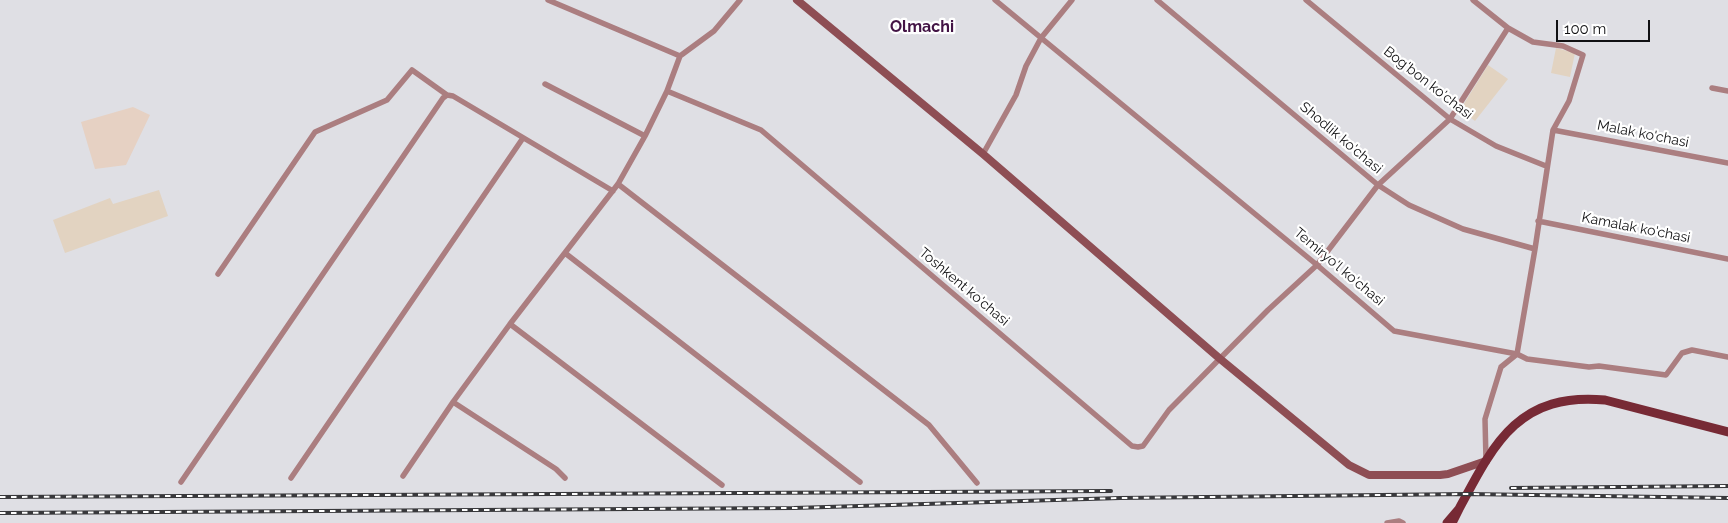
<!DOCTYPE html>
<style>
body{margin:0}
#map{position:relative;width:1728px;height:523px;overflow:hidden;background:#dfdfe4;font-family:Raleway,sans-serif}
canvas{display:block}
.scale{position:absolute;left:1556px;top:20px;width:94px;height:22px;box-sizing:border-box;border:2px solid #101012;border-top:0;padding-left:6px;font-size:15px;line-height:18px;white-space:nowrap;color:#101012;-webkit-text-stroke:4px #fff;paint-order:stroke}
</style>
<div id="map">
<canvas width="1728" height="523"></canvas>
<div class="scale">100 m</div>
</div>
<script>
const g = document.querySelector('canvas').getContext('2d');
g.lineJoin = 'round';
function fill(path, color) { g.fillStyle = color; g.fill(path, 'evenodd'); }
function strokePath(path, color, width, dash) { g.strokeStyle = color; g.lineWidth = width; g.lineCap = dash ? 'butt' : 'round'; g.setLineDash(dash || []); g.stroke(path); }
function drawText(font, color, halo, rows, align = 'center') {
  g.font = font + ' Raleway,sans-serif'; g.lineWidth = 4.5; g.setLineDash([]); g.textBaseline = 'middle'; g.strokeStyle = halo; g.fillStyle = color; for (const [text, x, y, turn = 0] of rows) {
    g.save(); g.translate(x, y); g.rotate((+turn || 0) * Math.PI / 180); g.textAlign = isNaN(turn) ? turn : align; if (halo) g.strokeText(text, 0, 0); g.fillText(text, 0, 0); g.restore();
  }
}
const commercial = new Path2D(`
 M133 107 150 115 126 165 95 169 81 122Z`);
const industrial = new Path2D(`
 M1556 48 1575 53 1570 77 1551 73Z
 M1488 65 1508 79 1475 121 1460 110Z
 M159 190 168 216 65 253 53 220 110 198 113 204Z`);
const street = new Path2D(`
 M548 0 680 56
 M995 0 1317 265 1394 331 1517 354 1527 359 1589 367 1599 366 1666 375 1682 353 1692 350 1728 357
 M1157 0 1378 185 1409 205 1463 229 1535 249
 M1306 0 1450 119 1496 146 1546 166
 M1473 0 1508 28 1533 42 1563 46 1583 55 1569 101 1553 130 1535 249 1517 354 1501 367 1485 419 1486 461
 M545 84 645 136
 M1712 88 1728 91
 M667 91 761 130 1132 446 1138 447 1143 446 1169 410 1268 310 1317 265 1378 185 1450 119 1508 28
 M1553 130 1728 163
 M983 154 1016 95 1026 66 1041 38 1072 0
 M618 184 929 425 977 483
 M1538 221 1728 259
 M565 253 860 482
 M218 274 315 132 387 100 412 70 447 95
 M510 324 722 485
 M453 402 556 469 565 478
 M403 476 453 402 510 324 618 184 645 136 667 91 680 56 714 31 740 0
 M291 478 523 138
 M181 482 443 98 447 95 453 96 613 191
 M1387 523 1399 521 1403 523`);
const secondary = new Path2D(`
 M797 0 983 154 1219 358 1349 465 1369 475H1440L1448 474 1486 461`);
const primary = new Path2D(`
 M1459 509C1494 443 1519 392 1605 400L1728 432
 M1447 523 1459 509 1452 523`);
const rail = new Path2D(`
 M1511 488 1728 486
 M0 497 1111 491
 M0 513 794 508 1120 498 1468 494 1728 498`);
const streetNames = [
 ["Bog'bon ko'chasi",1428,83,38],
 ["Malak ko'chasi",1643,134,11],
 ["Shodlik ko'chasi",1341,138,40],
 ["Kamalak ko'chasi",1636,228,11],
 ["Temiryo'l ko'chasi",1339,267,40],
 ["Toshkent ko'chasi",964,287,40]
];
const quarterNames = [
 ["Olmachi",922,27]
];
fill(commercial, '#e6d1c3');
fill(industrial, '#e2d3c1');
strokePath(street, '#ab7e80', 5.5);
strokePath(secondary, '#8e4e54', 8);
strokePath(primary, '#772a35', 9);
strokePath(rail, '#38383b', 4);
strokePath(rail, '#fff', 2, [5.5]);
drawText('14px', '#101012', '#fff', streetNames);
drawText('bold 16px', '#431445', '#fff', quarterNames);
</script>
